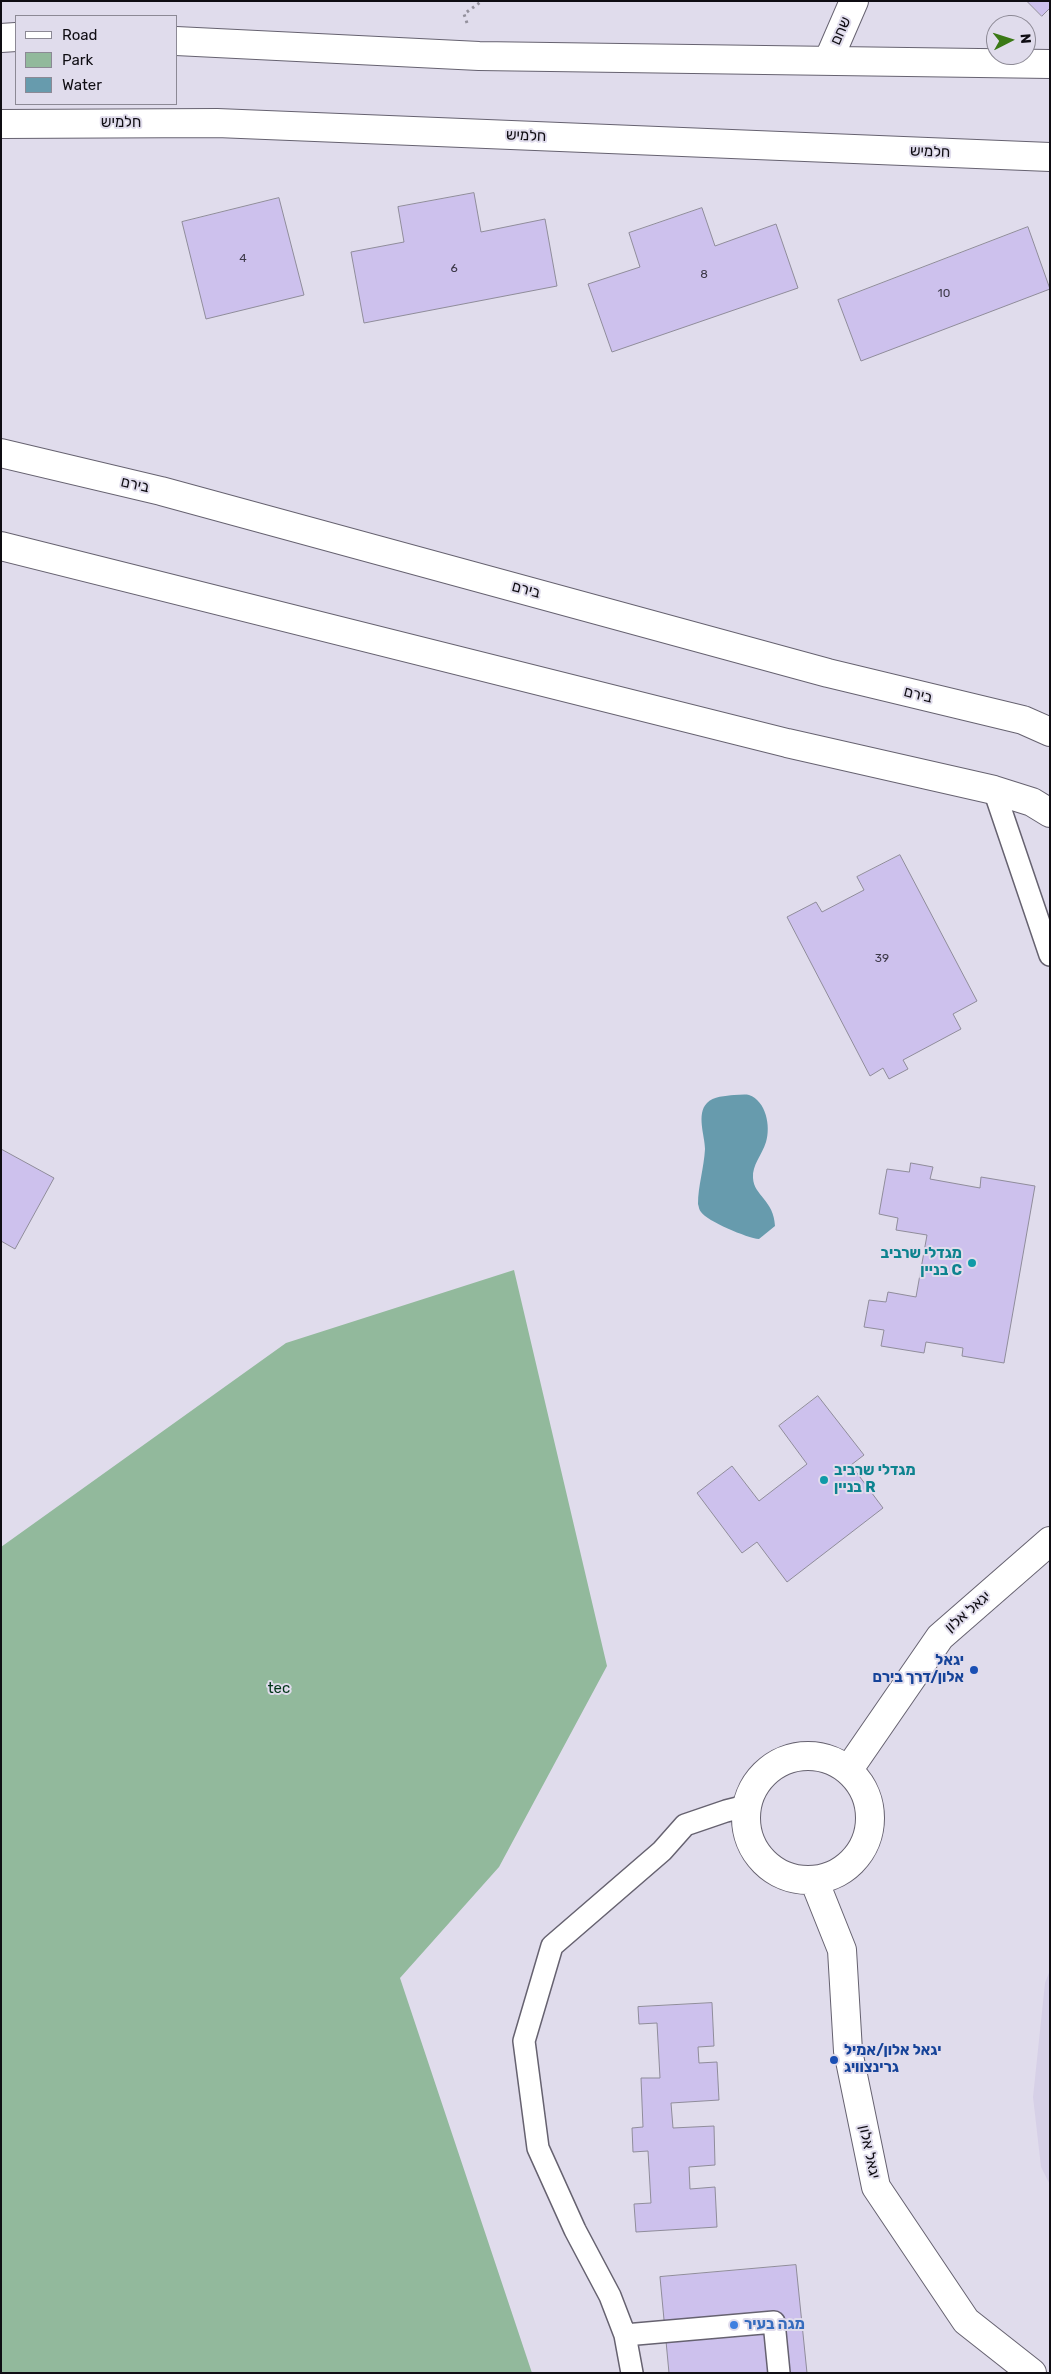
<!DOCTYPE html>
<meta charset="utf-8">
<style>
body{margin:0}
#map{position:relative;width:1051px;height:2374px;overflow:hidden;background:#e0dcec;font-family:Rubik,sans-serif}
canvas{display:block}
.frame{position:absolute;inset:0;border:2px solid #0f0d13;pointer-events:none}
.legend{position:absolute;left:15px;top:15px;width:162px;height:90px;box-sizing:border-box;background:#e0dcec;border:1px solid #8c8995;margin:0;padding:6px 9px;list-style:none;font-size:15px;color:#0f0d13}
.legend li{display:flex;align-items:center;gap:10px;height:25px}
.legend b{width:25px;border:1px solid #8c8995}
.north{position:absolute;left:986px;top:15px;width:50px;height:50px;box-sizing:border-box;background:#e0dcec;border:1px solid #8c8995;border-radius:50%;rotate:85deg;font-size:14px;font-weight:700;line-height:20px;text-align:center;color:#0f0d13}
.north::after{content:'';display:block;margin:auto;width:18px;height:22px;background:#3b7916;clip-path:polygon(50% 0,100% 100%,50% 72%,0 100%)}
</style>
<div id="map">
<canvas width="1051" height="2374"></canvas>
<div class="frame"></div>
<ul class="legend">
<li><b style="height:6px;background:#fff"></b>Road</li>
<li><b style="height:14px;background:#92b99c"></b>Park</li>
<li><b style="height:14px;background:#679bad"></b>Water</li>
</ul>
<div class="north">N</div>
</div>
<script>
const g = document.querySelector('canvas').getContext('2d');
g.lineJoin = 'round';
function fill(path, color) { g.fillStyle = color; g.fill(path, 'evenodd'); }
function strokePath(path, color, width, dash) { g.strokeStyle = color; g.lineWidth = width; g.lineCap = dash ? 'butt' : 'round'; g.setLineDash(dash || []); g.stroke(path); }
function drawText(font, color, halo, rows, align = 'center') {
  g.font = font + ' Rubik,"Noto Sans Hebrew",sans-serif'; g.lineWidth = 4; g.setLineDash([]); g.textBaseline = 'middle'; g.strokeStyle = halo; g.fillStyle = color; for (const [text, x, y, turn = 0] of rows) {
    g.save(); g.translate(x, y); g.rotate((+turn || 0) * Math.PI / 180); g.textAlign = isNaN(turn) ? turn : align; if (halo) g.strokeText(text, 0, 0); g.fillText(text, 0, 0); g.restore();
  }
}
const built = new Path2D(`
 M1050 1970V2185L1041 2167 1033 2097 1045 1983Z`);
const green = new Path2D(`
 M514 1270 607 1666 499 1867 400 1978 532 2373H1V1547L286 1343Z`);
const water = new Path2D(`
 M734 1095C739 1095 745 1094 749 1095 766 1101 771 1126 766 1142 762 1155 752 1165 753 1178 754 1196 774 1200 775 1226L759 1239C747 1238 707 1221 701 1212 699 1210 699 1207 698 1204 698 1186 704 1168 705 1149 705 1136 696 1114 707 1103 713 1096 726 1096 734 1095Z`);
const building = new Path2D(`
 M1027 1H1050V8L1042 16Z
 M474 193 481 232 545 219 557 286 364 323 351 252 404 242 398 207Z
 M279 198 304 295 206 319 182 222Z
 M702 208 715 246 776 224 798 288 612 352 588 284 640 267 629 233Z
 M1028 227 1050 289 861 361 838 300Z
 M900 855 977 1001 953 1014 961 1029 903 1060 908 1069 889 1079 883 1068 870 1076 787 917 816 902 822 912 864 890 857 877Z
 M1 1149 54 1178 15 1249 1 1241Z
 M911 1163 933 1167 930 1179 980 1188 981 1177 1035 1186 1004 1363 962 1356 963 1348 926 1342 924 1353 881 1346 884 1330 864 1327 869 1300 886 1302 888 1292 916 1297 927 1235 896 1230 898 1218 879 1214 887 1169 909 1172Z
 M818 1396 864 1455 851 1465 883 1508 787 1582 757 1542 742 1553 697 1493 732 1466 759 1501 807 1464 779 1426Z
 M712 2003 714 2046 698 2047 699 2063 717 2062 719 2100 671 2103 673 2128 714 2126 715 2165 689 2167 690 2189 715 2187 717 2227 636 2232 634 2204 651 2203 648 2151 633 2152 632 2128 643 2127 641 2078H660L657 2023 639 2024 638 2007Z
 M796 2265 807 2373H669L660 2277Z`);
const path = new Path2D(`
 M467 23 464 14 482 1`);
const service = new Path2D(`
 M994 790 1050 955
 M625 2335 774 2322 779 2373
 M632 2373 625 2335 610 2296 575 2230 538 2148 524 2041 552 1946 662 1851 685 1825 726 1811 746 1806`);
const minor = new Path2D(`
 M1 38 16 37
 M176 41 479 56 1050 64
 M828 61 854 1
 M1 124 217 123 1050 157
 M746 1818a62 62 0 1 1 124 0a62 62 0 1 1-124 0Z
 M849 1769 940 1637 1050 1541
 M814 1880 842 1950 848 2051 876 2187 966 2321 1032 2373`);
const tertiary = new Path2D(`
 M1 453 161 491 828 673 1023 720 1050 732
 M1 546 787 743 994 790 1032 802 1050 813`);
const markers = [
 [972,1263,5,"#0f9aa8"],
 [824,1480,5,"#0f9aa8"],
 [974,1670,5,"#1a4fb4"],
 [834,2060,5,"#1a4fb4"],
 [734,2325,5,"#3f7fe0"]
];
const numberNames = [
 ["4",243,259],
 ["6",454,269],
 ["8",704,275],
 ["10",944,294],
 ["39",882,959]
];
const streetNames = [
 ["שחם",841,31,-66],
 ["חלמיש",121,123],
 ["חלמיש",526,136,2],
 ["חלמיש",930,152,2],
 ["בירם",135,485,13],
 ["בירם",526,590,15],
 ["בירם",918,695,14],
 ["יגאל אלון",968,1612,-41],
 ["יגאל אלון",869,2152,78]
];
const cultureNames = [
 ["מגדלי שרביב",962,1254],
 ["בניין C",962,1271],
 ["מגדלי שרביב",834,1471,"left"],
 ["בניין R",834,1488,"left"]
];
const transitNames = [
 ["יגאל",964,1661],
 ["אלון/דרך בירם",964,1678],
 ["יגאל אלון/אמיל",844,2051,"left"],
 ["גרינצוויג",844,2068,"left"]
];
const parkNames = [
 ["tec",279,1689]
];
const shopNames = [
 ["מגה בעיר",744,2325]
];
fill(built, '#d6d0e7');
fill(green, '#92b99c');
fill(water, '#679bad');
fill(building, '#cdc1ed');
strokePath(building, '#8f8c9a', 1);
strokePath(service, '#666270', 24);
strokePath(minor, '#666270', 30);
strokePath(tertiary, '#666270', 30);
strokePath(path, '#93909c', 3, [2.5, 4]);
strokePath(service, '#fff', 21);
strokePath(minor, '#fff', 28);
strokePath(tertiary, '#fff', 28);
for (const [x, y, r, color] of markers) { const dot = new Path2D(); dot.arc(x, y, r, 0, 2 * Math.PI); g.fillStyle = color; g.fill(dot); strokePath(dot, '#e0dcec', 2); }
drawText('12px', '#3e3a4a', null, numberNames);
drawText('15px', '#0f0d13', '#e0dcec', streetNames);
drawText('bold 15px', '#0d838f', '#e0dcec', cultureNames, 'right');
drawText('bold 15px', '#164399', '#e0dcec', transitNames, 'right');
drawText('15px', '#003417', '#e0dcec', parkNames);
drawText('bold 15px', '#366cbe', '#e0dcec', shopNames, 'left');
</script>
